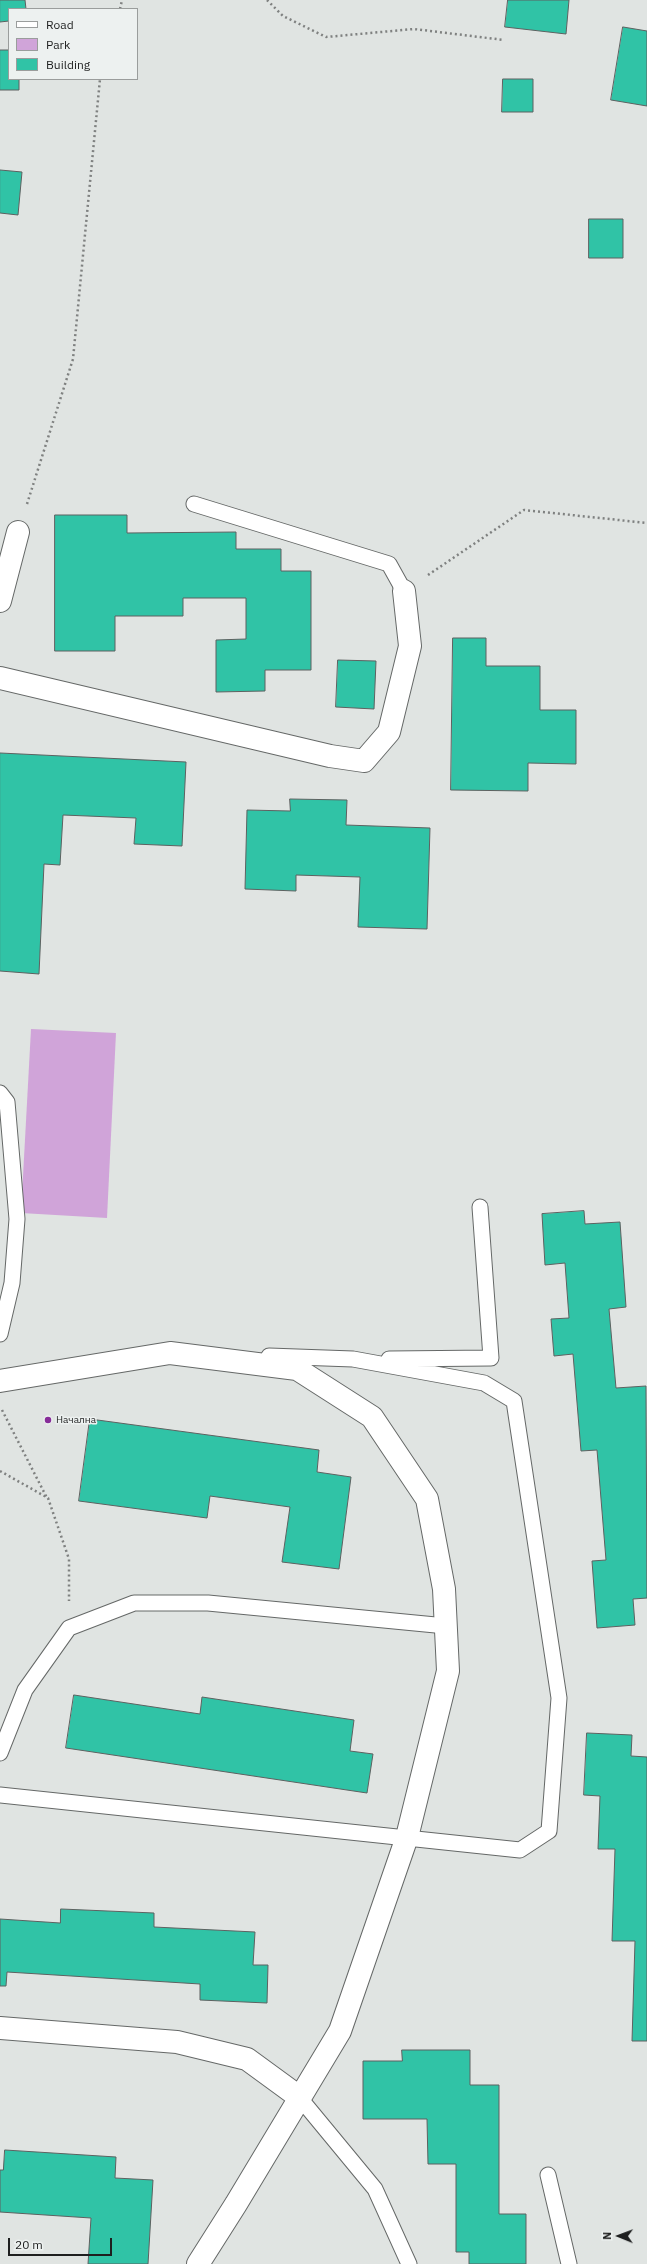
<!DOCTYPE html>
<meta charset="utf-8">
<style>
body{margin:0}
#map{position:relative;width:647px;height:2264px;overflow:hidden;background:#e0e4e2;font-family:"IBM Plex Sans",sans-serif}
canvas{display:block}
.legend{position:absolute;left:8px;top:8px;width:130px;height:72px;box-sizing:border-box;background:#edf1f0;border:1px solid #9a9d9c;margin:0;padding:5px 7px;list-style:none;font-size:12px;color:#1e1f1f}
.legend li{display:flex;align-items:center;gap:8px;height:20px}
.legend b{width:20px;border:1px solid #9a9d9c}
.north{position:absolute;left:599px;top:2216px;width:40px;height:40px;-webkit-text-stroke:3px #edf1f0;paint-order:stroke;rotate:271deg;font-size:11px;font-weight:700;line-height:16px;text-align:center;color:#1e1f1f}
.north::after{content:'';display:block;margin:auto;width:14px;height:18px;background:#1e1f1f;clip-path:polygon(50% 0,100% 100%,50% 72%,0 100%)}
.scale{position:absolute;left:8px;top:2238px;width:104px;height:18px;box-sizing:border-box;border:2px solid #1e1f1f;border-top:0;padding-left:5px;font-size:12px;line-height:14px;white-space:nowrap;color:#1e1f1f;-webkit-text-stroke:3px #edf1f0;paint-order:stroke}
</style>
<div id="map">
<canvas width="647" height="2264"></canvas>
<ul class="legend">
<li><b style="height:5px;background:#fff"></b>Road</li>
<li><b style="height:11px;background:#d0a4d9"></b>Park</li>
<li><b style="height:11px;background:#30c3a6"></b>Building</li>
</ul>
<div class="north">N</div>
<div class="scale">20 m</div>
</div>
<script>
const g = document.querySelector('canvas').getContext('2d');
g.lineJoin = 'round';
function fill(path, color) { g.fillStyle = color; g.fill(path, 'evenodd'); }
function strokePath(path, color, width, dash) { g.strokeStyle = color; g.lineWidth = width; g.lineCap = dash ? 'butt' : 'round'; g.setLineDash(dash || []); g.stroke(path); }
function drawText(font, color, halo, rows, align = 'center') {
  g.font = font + ' "IBM Plex Sans",sans-serif'; g.lineWidth = 3; g.setLineDash([]); g.textBaseline = 'middle'; g.strokeStyle = halo; g.fillStyle = color; for (const [text, x, y, turn = 0] of rows) {
    g.save(); g.translate(x, y); g.rotate((+turn || 0) * Math.PI / 180); g.textAlign = isNaN(turn) ? turn : align; if (halo) g.strokeText(text, 0, 0); g.fillText(text, 0, 0); g.restore();
  }
}
const green = new Path2D(`
 M31 1029 116 1033 107 1218 21 1213Z`);
const building = new Path2D(`
 M0 0H25L26 9H9V21L0 22Z
 M508 0H569L566 34 505 27Z
 M623 27 647 31V106L611 100Z
 M0 50H9V79H19V90H0Z
 M503 79H533V112H502Z
 M0 170 22 172 18 215 0 213Z
 M589 219H623V258H589Z
 M55 515H127V533L236 532V549H281V571H311V670H265V691L216 692V640L246 639V598H183V616H115V651H55Z
 M453 638H486V666H540V710H576V764L528 763V791L451 790Z
 M338 660 376 661 374 709 336 707Z
 M0 753 186 762 182 846 134 844 136 818 63 815 60 865 44 864 39 974 0 971Z
 M290 799 347 800 346 825 430 828 427 929 358 927 360 877 296 875V891L245 889 247 810 290 811Z
 M584 1211 585 1224 620 1222 626 1307 609 1309 616 1388 646 1386 647 1598 633 1599 635 1625 597 1628 592 1561 606 1560 597 1450 581 1451 573 1354 554 1356 551 1319 569 1318 565 1263 545 1265 542 1214Z
 M90 1419 319 1450 317 1472 351 1477 339 1569 282 1562 290 1507 210 1496 207 1518 79 1501Z
 M74 1695 200 1714 202 1697 354 1720 350 1751 373 1754 367 1793 66 1748Z
 M587 1733 632 1735 631 1756 647 1757V2041H632L635 1941H612L615 1849H598L600 1796 584 1795Z
 M61 1909 154 1913V1927L255 1932 253 1965H268L267 2003 200 2000V1984L7 1972 6 1986H0V1919L60 1923Z
 M402 2050H470V2085H499V2214H526V2264H469V2252H456V2164H428L427 2119H363V2061H402Z
 M5 2150 116 2157 115 2178 153 2180 148 2264H88L91 2218 0 2212V2170H3Z`);
const path = new Path2D(`
 M267 0 283 16 326 37 414 29 504 40
 M120 9 122 0
 M27 504 73 359 100 79
 M428 575 524 510 647 523
 M2 1410 47 1498
 M0 1471 48 1498 69 1559V1601`);
const service = new Path2D(`
 M194 504 389 564 404 591
 M0 1093 7 1102 17 1219 12 1283 0 1334
 M389 1359 491 1358 480 1207
 M0 1753 25 1690 69 1628 134 1603H208L446 1626
 M0 1795 520 1850 549 1831 559 1698 514 1401 484 1383 353 1359 269 1356
 M299 2097 375 2189 409 2264
 M548 2175 569 2264`);
const minor = new Path2D(`
 M0 601 18 532
 M0 678 330 756 364 761 389 732 410 646 404 591
 M0 1381 170 1353 297 1369 372 1417 427 1499 444 1589 448 1671 407 1837 340 2031 236 2204 198 2264
 M0 2028 177 2042 247 2059 299 2097`);
const markers = [
 [48,1420,4,"#872d99"]
];
const poiNames = [
 ["Начална",56,1420]
];
fill(green, '#d0a4d9');
fill(building, '#30c3a6');
strokePath(building, '#5d6160', 1);
strokePath(service, '#656867', 17);
strokePath(minor, '#656867', 24);
strokePath(path, '#7f8180', 2.5, [2, 3]);
strokePath(service, '#fff', 15);
strokePath(minor, '#fff', 22);
for (const [x, y, r, color] of markers) { const dot = new Path2D(); dot.arc(x, y, r, 0, 2 * Math.PI); g.fillStyle = color; g.fill(dot); strokePath(dot, '#edf1f0', 1.5); }
drawText('10px', '#1e1f1f', '#edf1f0', poiNames, 'left');
</script>
